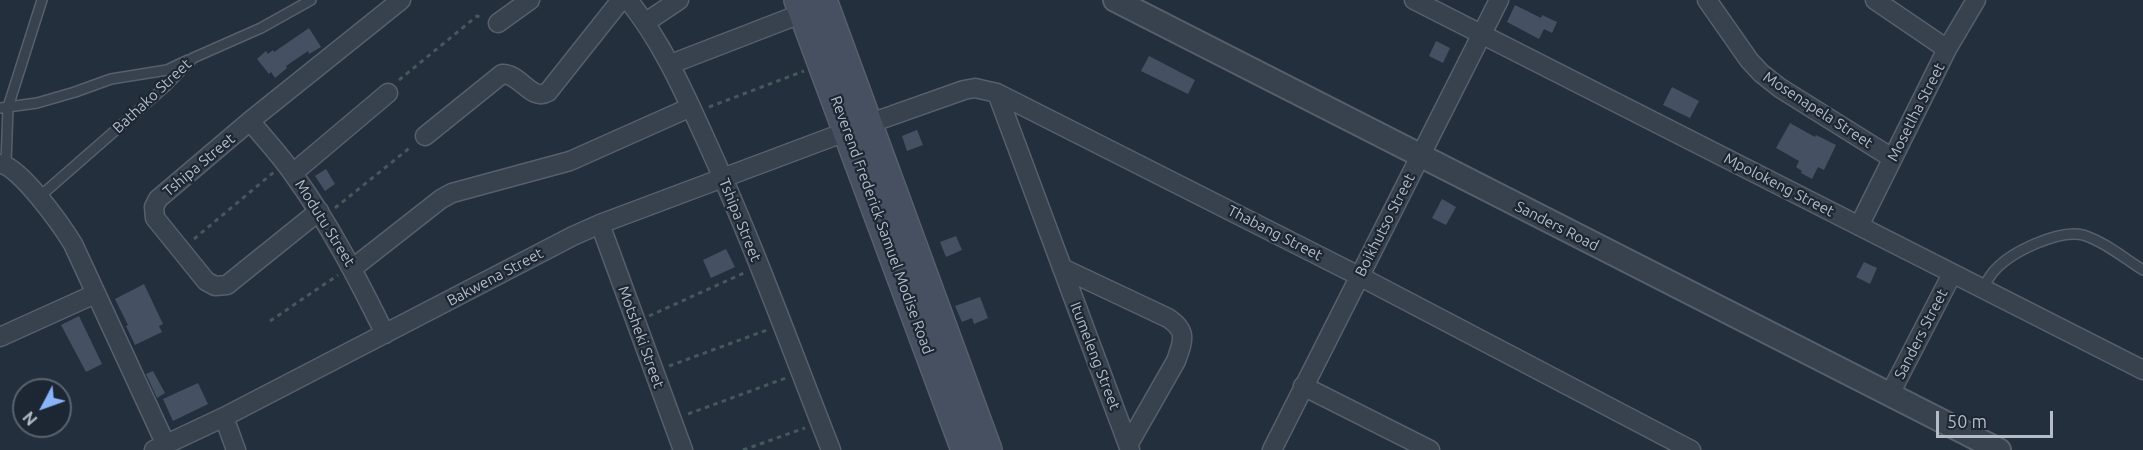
<!DOCTYPE html>
<style>
body{margin:0}
#map{position:relative;width:2143px;height:450px;overflow:hidden;background:#242f3e;font-family:Ubuntu,sans-serif}
canvas{display:block}
.north{position:absolute;left:12px;top:378px;width:60px;height:60px;box-sizing:border-box;background:#1d2633;border:2px solid #59626f;border-radius:50%;rotate:229deg;font-size:16px;font-weight:700;line-height:24px;text-align:center;color:#b4bcc9}
.north::after{content:'';display:block;margin:auto;width:21px;height:27px;background:#8ab4f8;clip-path:polygon(50% 0,100% 100%,50% 72%,0 100%)}
.scale{position:absolute;left:1936px;top:411px;width:117px;height:27px;box-sizing:border-box;border:3px solid #b4bcc9;border-top:0;padding-left:8px;font-size:18px;line-height:21px;white-space:nowrap;color:#b4bcc9;-webkit-text-stroke:4px #1d2633;paint-order:stroke}
</style>
<div id="map">
<canvas width="2143" height="450"></canvas>
<div class="north">N</div>
<div class="scale">50 m</div>
</div>
<script>
const g = document.querySelector('canvas').getContext('2d');
g.lineJoin = 'round';
function fill(path, color) { g.fillStyle = color; g.fill(path, 'evenodd'); }
function strokePath(path, color, width, dash) { g.strokeStyle = color; g.lineWidth = width; g.lineCap = dash ? 'butt' : 'round'; g.setLineDash(dash || []); g.stroke(path); }
function drawText(font, color, halo, rows, align = 'center') {
  g.font = font + ' Ubuntu,sans-serif'; g.lineWidth = 4.5; g.setLineDash([]); g.textBaseline = 'middle'; g.strokeStyle = halo; g.fillStyle = color; for (const [text, x, y, turn = 0] of rows) {
    g.save(); g.translate(x, y); g.rotate((+turn || 0) * Math.PI / 180); g.textAlign = isNaN(turn) ? turn : align; if (halo) g.strokeText(text, 0, 0); g.fillText(text, 0, 0); g.restore();
  }
}
const building = new Path2D(`
 M1515 5 1541 18 1542 15 1557 22 1552 33 1544 29 1539 39 1507 22Z
 M309 28 321 47 309 54 308 51 286 66 287 68 275 78 271 72 269 74 257 59 266 51 268 54 273 50 274 52Z
 M1436 41 1450 48 1443 63 1429 56Z
 M1149 56 1195 80 1188 94 1141 71Z
 M1672 87 1699 101 1690 118 1663 105Z
 M1790 123 1815 137 1816 135 1836 145 1824 170 1818 167 1812 179 1801 173 1802 171 1796 167 1799 161 1776 148Z
 M917 130 923 145 907 151 902 136Z
 M326 169 335 184 325 191 315 176Z
 M1442 199 1456 207 1446 225 1432 218Z
 M956 236 962 250 946 257 940 242Z
 M726 249 735 267 711 278 703 260Z
 M1864 262 1877 268 1870 284 1856 277Z
 M144 284 163 324 159 326 162 332 135 345 126 326 128 325 115 299Z
 M980 297 988 318 974 324 972 318 962 322 955 306Z
 M79 316 102 364 86 372 61 325Z
 M153 371 165 393 157 398 146 374Z
 M198 383 208 404 173 421 163 399Z`);
const path = new Path2D(`
 M399 80 477 16 483 18
 M709 107 804 71
 M335 208 412 146
 M194 239 274 172
 M649 316 744 273
 M270 321 338 275
 M669 366 767 330
 M688 414 786 378
 M743 450 805 428`);
const service = new Path2D(`
 M0 108 37 103 75 92 111 79 167 70 188 60
 M6 164 8 107 42 0
 M38 198 165 87 193 58 261 28 311 0
 M1982 289C1986 283 1990 275 1995 270 2011 252 2059 229 2083 235 2105 242 2124 258 2143 270`);
const minor = new Path2D(`
 M628 0C662 42 683 90 705 138 752 240 790 346 831 450
 M1414 0 2143 370
 M1707 0 1749 60 1761 73 1780 88 1892 158
 M1875 0 1947 49
 M646 22 679 0
 M498 23 530 0
 M671 64 803 13
 M997 93 1130 450
 M250 121C265 139 281 156 294 175 330 225 358 279 385 334
 M425 136 502 74C520 73 531 102 548 92L621 0
 M0 164C19 165 62 226 73 244L166 445
 M293 173 388 93
 M319 211 227 285 215 286 206 281 155 218 154 207 158 199 250 121 401 0
 M600 224 683 450
 M1859 226 1947 49 1976 0
 M353 268 441 199 452 193 570 161 691 107
 M1062 268 1168 318C1188 331 1183 341 1176 361L1128 445
 M0 337 95 294
 M1303 386 1430 450
 M1890 394 1952 274
 M224 417 236 450
 M154 450 224 417 573 236 600 224 848 131 964 90 975 88 997 93 1359 276 1691 450
 M1272 450 1499 0`);
const tertiary = new Path2D(`
 M1115 0 1999 450`);
const secondary = new Path2D(`
 M798 0 965 450
 M823 0 988 450`);
const streetNames = [
 ["Bathako Street",152,96,-43],
 ["Mosenapela Street",1818,110,33],
 ["Mosetlha Street",1916,112,-63],
 ["Tshipa Street",199,165,-40],
 ["Mpolokeng Street",1779,185,27],
 ["Tshipa Street",740,220,68],
 ["Modutu Street",325,223,58],
 ["Reverend Frederick Samuel Modise Road",882,225,70],
 ["Boikhutso Street",1385,225,-63],
 ["Sanders Road",1557,226,27],
 ["Thabang Street",1275,233,27],
 ["Bakwena Street",495,277,-28],
 ["Sanders Street",1921,334,-63],
 ["Motsheki Street",641,337,70],
 ["Itumeleng Street",1095,356,69]
];
fill(building, '#455162');
strokePath(service, '#565f6c', 12);
strokePath(minor, '#565f6c', 21);
strokePath(tertiary, '#565f6c', 26);
strokePath(secondary, '#565f6c', 30);
strokePath(path, '#44595c', 3, [4.5, 4.5]);
strokePath(service, '#38414e', 9);
strokePath(minor, '#38414e', 18);
strokePath(tertiary, '#38414e', 22);
strokePath(secondary, '#465061', 27);
drawText('15px', '#b4bcc9', '#1d2633', streetNames);
</script>
